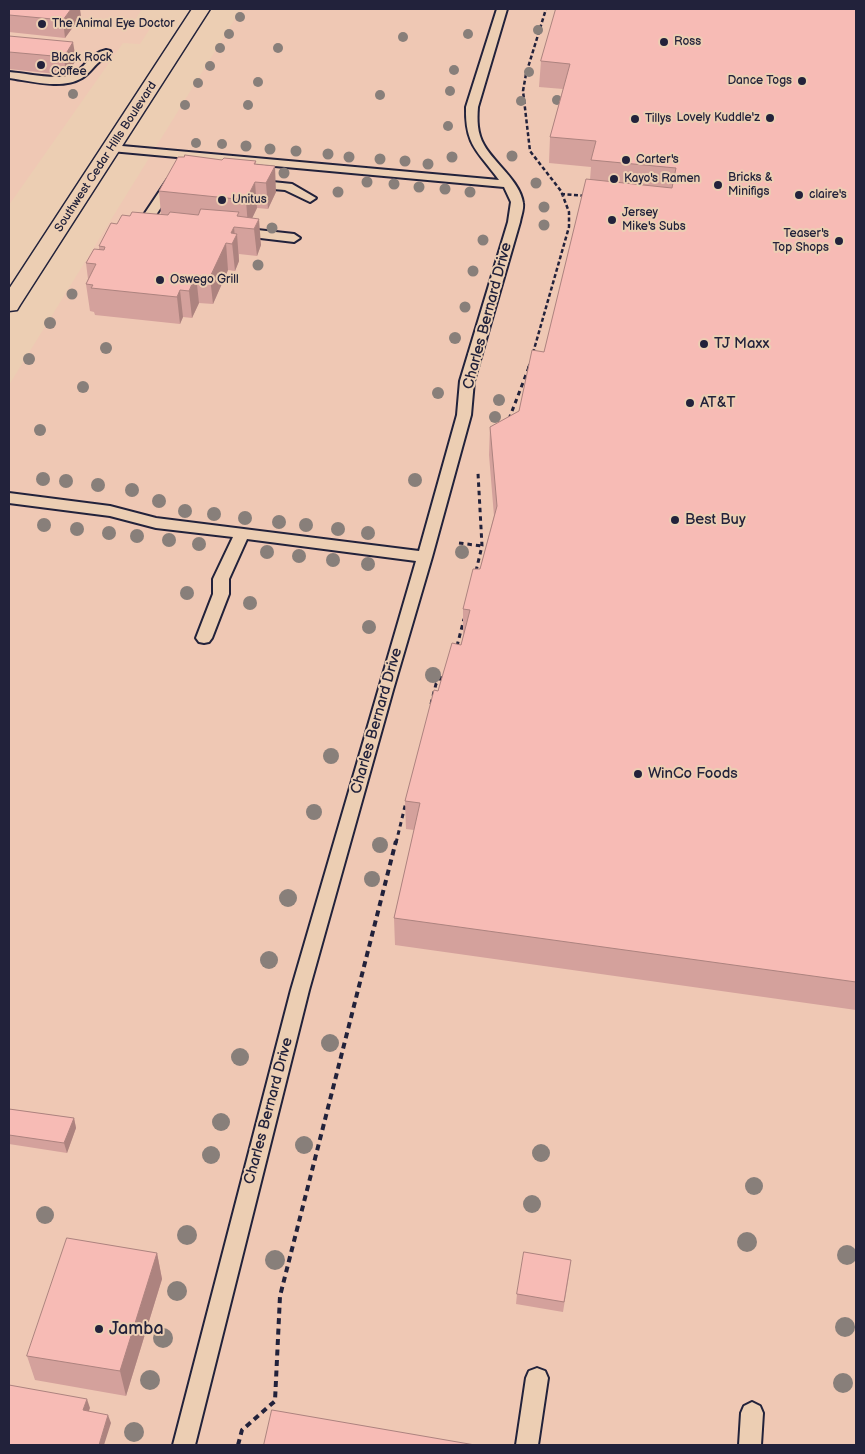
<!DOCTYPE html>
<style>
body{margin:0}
#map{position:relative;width:865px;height:1454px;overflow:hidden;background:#ecceb3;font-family:"Balsamiq Sans",sans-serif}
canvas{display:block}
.frame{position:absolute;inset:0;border:10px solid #22223b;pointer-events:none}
</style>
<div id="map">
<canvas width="865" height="1454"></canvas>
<div class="frame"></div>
</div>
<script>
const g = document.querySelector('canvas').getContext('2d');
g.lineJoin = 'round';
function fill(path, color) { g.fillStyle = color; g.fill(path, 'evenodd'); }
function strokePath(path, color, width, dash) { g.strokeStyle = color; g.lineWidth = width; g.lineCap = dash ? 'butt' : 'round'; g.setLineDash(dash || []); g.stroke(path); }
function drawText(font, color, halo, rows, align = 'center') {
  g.font = font + ' "Balsamiq Sans",sans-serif'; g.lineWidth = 4; g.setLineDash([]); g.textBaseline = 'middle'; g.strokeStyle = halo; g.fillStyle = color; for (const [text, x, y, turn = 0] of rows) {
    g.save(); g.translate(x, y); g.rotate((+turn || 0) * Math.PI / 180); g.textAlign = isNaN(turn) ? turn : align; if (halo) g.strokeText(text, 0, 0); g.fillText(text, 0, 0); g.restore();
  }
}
const built = new Path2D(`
 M9 9H142L135 20 155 21 140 44 123 43 9 205Z
 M241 9H856V1445H9V385Z`);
const pathFar2 = new Path2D(`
 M561 194 586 196
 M533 353 569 227V212L561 191 530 151 523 91 526 74 546 9
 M528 368 530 364`);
const pathFar1 = new Path2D(`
 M509 419 529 367
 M459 543 482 546
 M476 571 482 546 478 473
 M457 646 464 619
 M431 704 436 684 444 674
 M396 843 406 802`);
const path = new Path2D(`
 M238 1445 242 1430 275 1401 280 1296 396 841`);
const service = new Path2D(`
 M497 9H507L478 107C477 120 477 133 484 145 494 163 520 181 523 203 524 209 521 216 520 222L474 381 471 415 432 557 393 690 309 990 195 1445H173L291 990 416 561 247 539 229 579V594L212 638 209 642 204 643 199 642 196 638 213 594V579L233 537 156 528 110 516 9 503V493L110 506 156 518 419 551 457 415 460 381 508 222 511 202 504 187 111 151 105 148 111 145 499 180C478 151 465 146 466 107Z
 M106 50 110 51 111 53C108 57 103 58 99 62 93 67 89 74 82 78 62 90 31 81 9 78V72C26 73 61 82 75 73 87 65 91 53 106 50Z
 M171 179 177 183 154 218 166 225 160 229 150 227 141 219 167 180Z
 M253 180 292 184 316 198 310 202 285 190 249 187 247 184 249 181Z
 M239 228 294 234 300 238 294 242 235 235 233 232 235 229Z
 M537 1368 545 1371 548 1378 538 1445H516L526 1378 529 1371Z
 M752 1402 760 1406 763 1413 761 1445H739L741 1413 744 1406Z`);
const secondary = new Path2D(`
 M192 9H210L20 305 17 310 9 311V289Z`);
const trees = [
 [240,17,5],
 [538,30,5],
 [229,34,5],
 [468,34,5],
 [403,37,5],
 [220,48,5],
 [278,48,5],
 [210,66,5],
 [454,70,5],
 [529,72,5],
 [258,82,5],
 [198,83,5],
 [450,91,5],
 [73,94,5],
 [380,95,5],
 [557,100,5],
 [521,101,5],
 [185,105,5],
 [248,105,5],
 [448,126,5],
 [196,143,5],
 [222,144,5],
 [246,146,5.5],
 [270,149,5.5],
 [296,151,5.5],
 [328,154,5.5],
 [512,156,5.5],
 [349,157,5.5],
 [452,157,5.5],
 [380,159,5.5],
 [405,161,5.5],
 [428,164,5.5],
 [284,173,5.5],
 [367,182,5.5],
 [536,183,5.5],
 [394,184,5.5],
 [419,187,5.5],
 [445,189,5.5],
 [338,192,5.5],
 [470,192,5.5],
 [544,207,5.5],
 [544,225,5.5],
 [272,228,5.5],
 [483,240,5.5],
 [258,265,5.5],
 [473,271,5.5],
 [72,294,5.5],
 [465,307,5.5],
 [50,323,6],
 [455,338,6],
 [106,348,6],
 [29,359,6],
 [83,387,6],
 [438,393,6],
 [499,400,6],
 [495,417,6],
 [40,430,6],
 [43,479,7],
 [415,480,7],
 [66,481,7],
 [98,485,7],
 [132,490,7],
 [159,501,7],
 [185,511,7],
 [214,514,7],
 [245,518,7],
 [279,522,7],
 [44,525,7],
 [306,525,7],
 [77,529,7],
 [338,529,7],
 [109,533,7],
 [368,533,7],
 [137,536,7],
 [169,540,7],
 [199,544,7],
 [267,552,7],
 [462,552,7],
 [299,556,7],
 [333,560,7],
 [368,564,7],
 [187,593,7],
 [250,603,7],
 [369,627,7],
 [433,675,8],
 [331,756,8],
 [314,812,8],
 [380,845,8],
 [372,879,8],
 [288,898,9],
 [269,960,9],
 [330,1043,9],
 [240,1057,9],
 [221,1122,9],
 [304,1145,9],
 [541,1153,9],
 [211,1155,9],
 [754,1186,9],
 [532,1204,9],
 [45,1215,9],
 [187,1235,10],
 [747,1242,10],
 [847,1255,10],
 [275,1260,10],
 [177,1291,10],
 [845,1327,10],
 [163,1338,10],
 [150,1380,10],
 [843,1383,10],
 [134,1432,10]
];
const wall = new Path2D(`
 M9 9 81 16 65 38 9 32Z
 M856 9V1010L395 945 394 918 414 830 406 829 405 801 438 691 461 645 463 637V609L480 569 494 516 489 455 490 427 519 411 544 352 590 180 591 167 549 163 550 137 563 89 539 87 541 61Z
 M9 36 76 60 66 75 9 69Z
 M222 160 256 161V164L276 192 268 209 257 208 252 218 261 245 257 256 239 254V261L235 271 228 270 213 304 199 303 192 318 183 317 180 324 95 315 94 312 90 311 86 284 88 279 86 263 99 249V246L117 224 130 216 161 215 159 191Z
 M9 1109 74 1118 76 1128 67 1153 9 1144Z
 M157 1253 162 1279 126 1396 35 1380 27 1356Z
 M570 1269 563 1312 516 1304 517 1294Z`);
const shadedWall = new Path2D(`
 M71 9H80L81 16 65 38 63 20Z
 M73 42 76 60 66 75 64 57Z
 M275 166 276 192 268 209 266 183Z
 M255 182 257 208 248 227 246 200Z
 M259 219 261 245 257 256 254 229Z
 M234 227 235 238 237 234 239 261 235 271 231 233Z
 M226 243 228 270 213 304 210 277Z
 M196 275 199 303 192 318 189 291Z
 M180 290 183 317 180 324 177 297Z
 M74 1118 76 1128 67 1153 64 1143Z
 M157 1253 162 1279 126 1396 120 1371Z
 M87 1399 90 1408 86 1419 83 1410Z
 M108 1415 111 1423 104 1445H99Z`);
const building = new Path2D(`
 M9 9H71L63 20 9 15Z
 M556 9H856V982L394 918 420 803 405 801 434 690 438 691 452 643 461 645 470 610 463 609 473 569H480L497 506 490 427 519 411 532 350 544 352 586 179 672 188 676 168 591 160 596 141 550 137 570 64 541 61Z
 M9 36 73 42 64 57 9 52Z
 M185 155 222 160 224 158 256 161 254 164 275 166 266 183 255 182 246 200 159 191 178 157H184Z
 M201 209 239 212 237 216 259 219 254 229 234 227 231 233 237 234 232 244 226 243 210 277 196 275 189 291 180 290 177 297 91 288 93 285 86 284 96 264 86 263 94 249 104 250 105 247 99 246 111 223 117 224 122 215 130 216 132 212 168 215 170 212 198 215Z
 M9 1109 74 1118 64 1143 9 1135Z
 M67 1238 157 1253 120 1371 27 1356Z
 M524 1252 571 1260 564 1302 517 1294Z
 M9 1385 87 1399 83 1410 108 1415 99 1445H9Z
 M272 1410 475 1445H264Z`);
const markers = [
 [42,24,5,"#22223b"],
 [664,42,5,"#22223b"],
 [41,65,5,"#22223b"],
 [802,81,5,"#22223b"],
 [770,118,5,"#22223b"],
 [635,119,5,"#22223b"],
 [626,160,5,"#22223b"],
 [614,179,5,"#22223b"],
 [718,185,5,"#22223b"],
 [799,195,5,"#22223b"],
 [222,200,5,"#22223b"],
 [612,220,5,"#22223b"],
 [839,241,5,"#22223b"],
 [160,280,5,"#22223b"],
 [704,344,5,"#22223b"],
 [690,403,5,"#22223b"],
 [675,520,5,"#22223b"],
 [638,774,5,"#22223b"],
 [99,1329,5,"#22223b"]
];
const farPoinames = [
 ["The Animal Eye Doctor",52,24],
 ["Ross",674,42],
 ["Black Rock",51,58],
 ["Coffee",51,72],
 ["Dance Togs",792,81,"right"],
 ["Lovely Kuddle'z",760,118,"right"],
 ["Tillys",645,119],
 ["Carter's",636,160],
 ["Bricks &",728,178],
 ["Minifigs",728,192],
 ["Kayo's Ramen",624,179],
 ["claire's",809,195],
 ["Unitus",232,200],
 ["Jersey",622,213],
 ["Mike's Subs",622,227],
 ["Teaser's",829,234,"right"],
 ["Top Shops",829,248,"right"],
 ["Oswego Grill",170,280]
];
const farStreetnames = [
 ["Southwest Cedar Hills Boulevard",106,157,-57]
];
const streetNames = [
 ["Charles Bernard Drive",488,316,-75],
 ["Charles Bernard Drive",377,721,-74],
 ["Charles Bernard Drive",269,1111,-75]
];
const poiNames = [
 ["TJ Maxx",714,344],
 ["AT&T",700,403],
 ["Best Buy",685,520],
 ["WinCo Foods",648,774]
];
const nearPoinames = [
 ["Jamba",109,1329]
];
fill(built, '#efc8b4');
strokePath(service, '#22223b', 4);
strokePath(secondary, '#22223b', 3);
strokePath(pathFar2, '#22223b', 2.5, [4, 2.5]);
strokePath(pathFar1, '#22223b', 3, [4.5, 4]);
strokePath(path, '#22223b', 4, [6, 4.5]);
fill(service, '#ecceb3');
fill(secondary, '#ecceb3');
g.fillStyle = '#887f7a';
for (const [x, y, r] of trees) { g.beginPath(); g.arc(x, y, r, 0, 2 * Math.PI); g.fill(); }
fill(wall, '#d4a19c');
fill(shadedWall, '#ad837f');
fill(building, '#f7bbb5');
strokePath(building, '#ad837f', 1);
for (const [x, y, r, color] of markers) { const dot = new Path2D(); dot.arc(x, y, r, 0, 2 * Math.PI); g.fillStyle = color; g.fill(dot); strokePath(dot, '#ecceb3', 2); }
drawText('12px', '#22223b', '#ecceb3', farPoinames, 'left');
drawText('12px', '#22223b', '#ecceb3', farStreetnames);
drawText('15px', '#22223b', '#ecceb3', streetNames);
drawText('15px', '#22223b', '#ecceb3', poiNames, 'left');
drawText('18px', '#22223b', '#ecceb3', nearPoinames, 'left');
</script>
